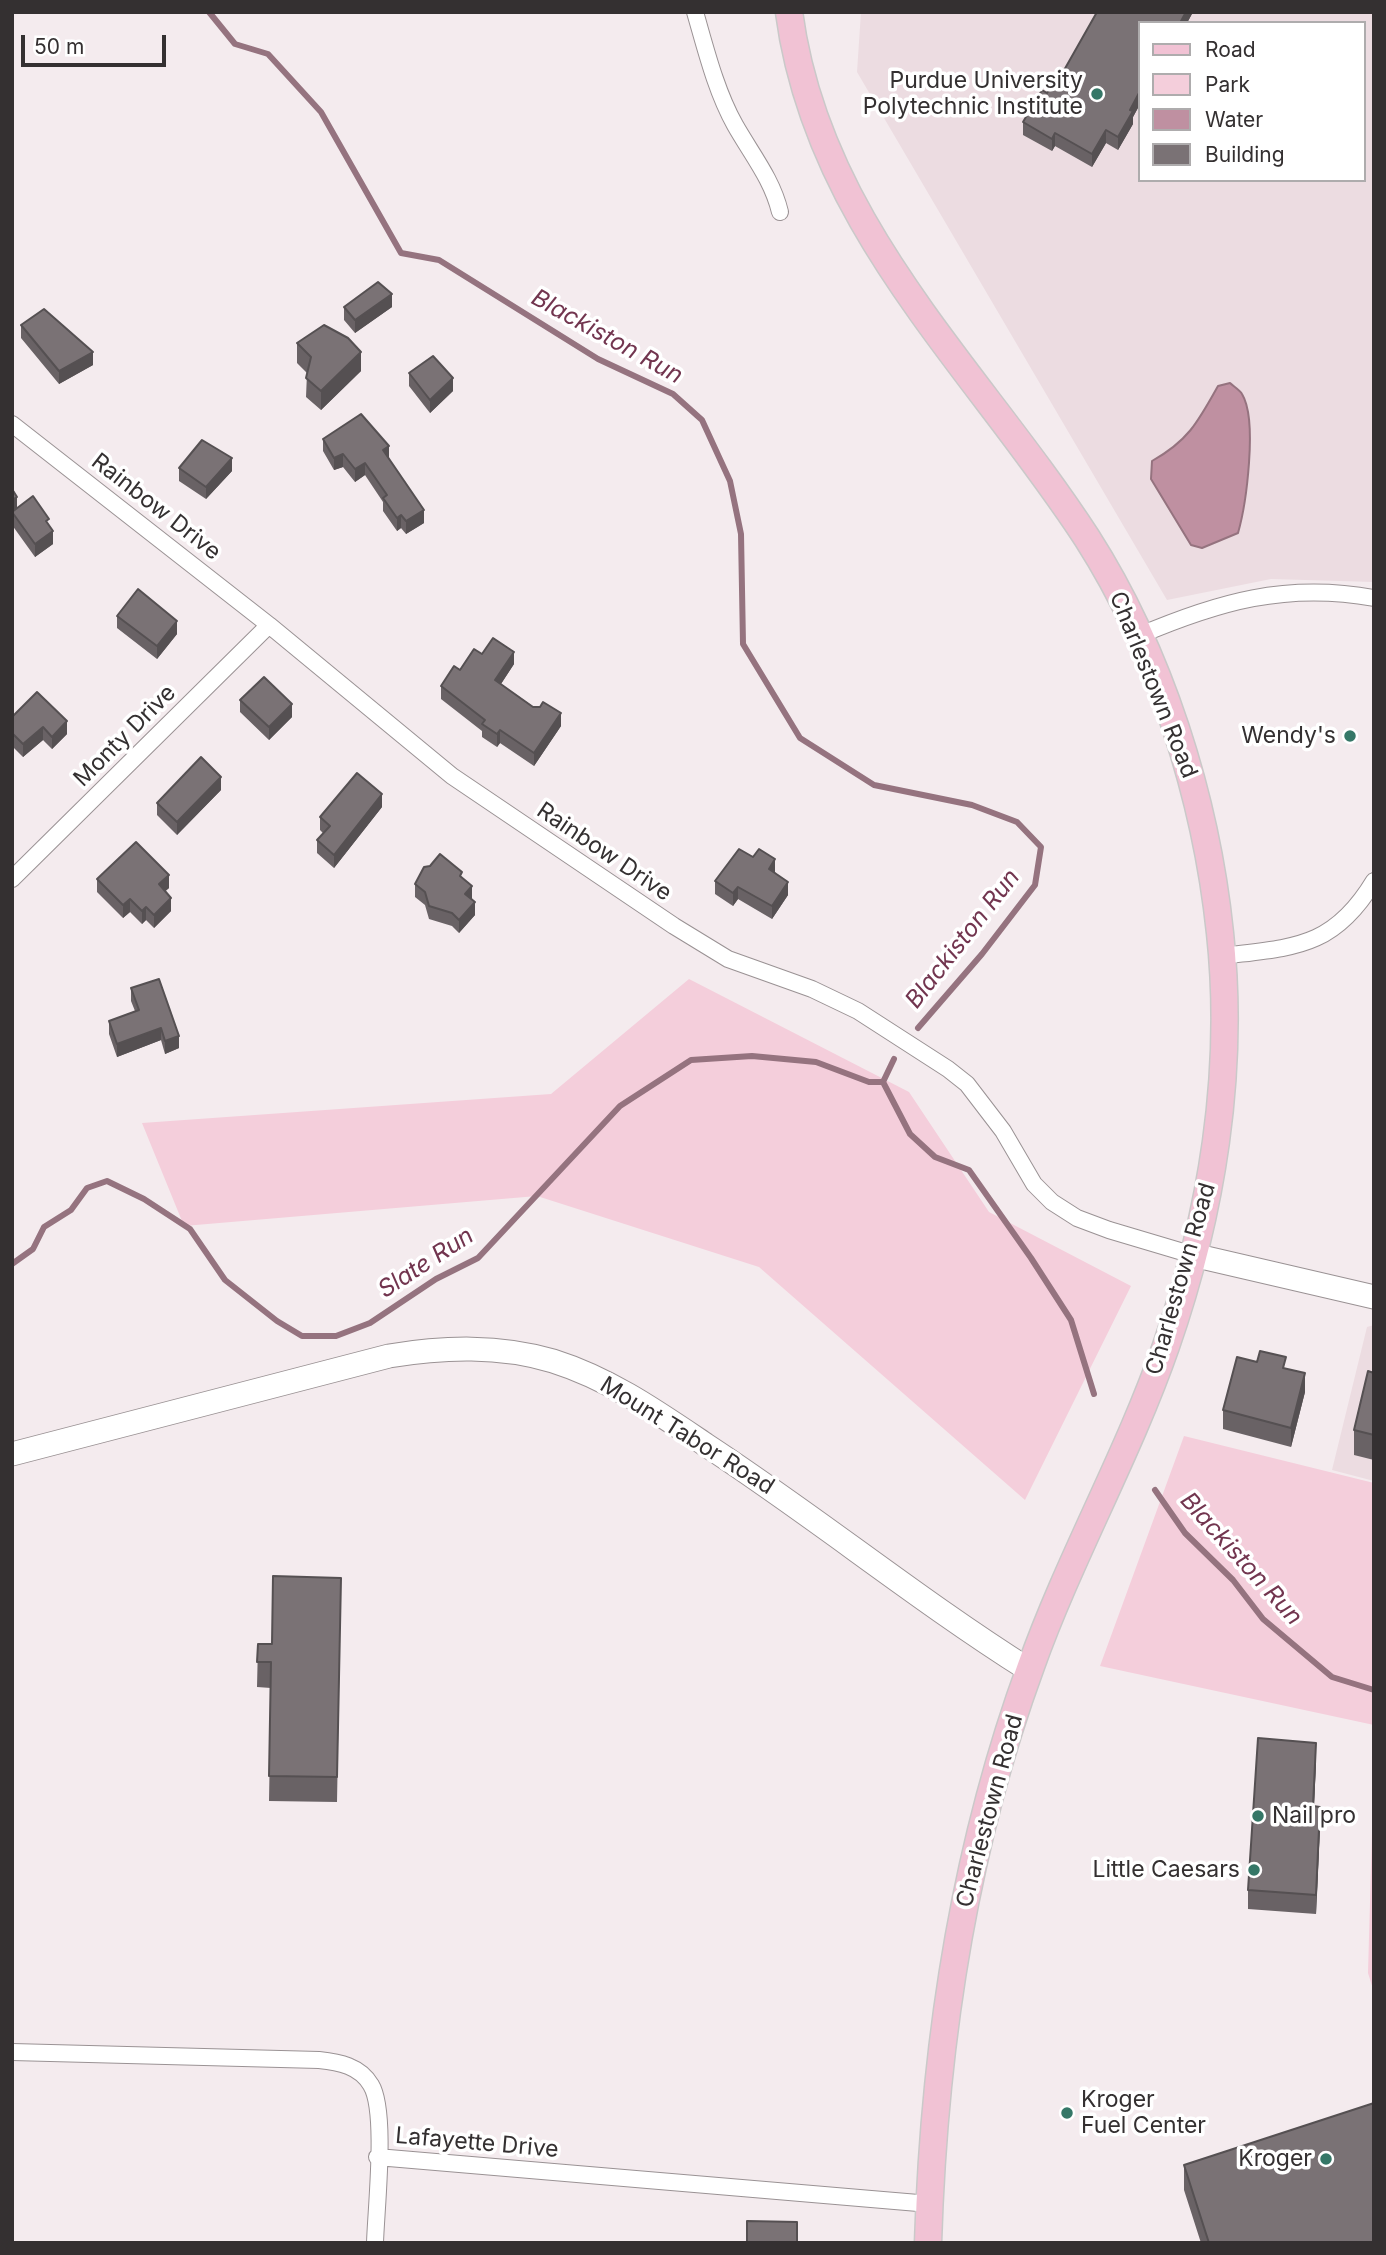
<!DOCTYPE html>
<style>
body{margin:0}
#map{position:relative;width:1386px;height:2255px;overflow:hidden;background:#f4ebee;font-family:Inter,sans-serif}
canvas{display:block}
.frame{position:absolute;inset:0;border:14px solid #343031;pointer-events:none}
.legend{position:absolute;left:1138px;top:21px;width:228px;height:161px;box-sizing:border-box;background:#fff;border:2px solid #aeacad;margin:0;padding:9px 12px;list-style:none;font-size:21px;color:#343031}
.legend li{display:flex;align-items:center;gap:14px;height:35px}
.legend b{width:35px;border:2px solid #aeacad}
.scale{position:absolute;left:21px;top:35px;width:145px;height:32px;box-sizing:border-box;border:4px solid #343031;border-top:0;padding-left:9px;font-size:21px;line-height:24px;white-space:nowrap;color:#343031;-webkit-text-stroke:5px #fff;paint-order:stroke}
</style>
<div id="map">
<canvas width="1386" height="2255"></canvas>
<div class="frame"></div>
<ul class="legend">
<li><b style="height:9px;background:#f1c2d4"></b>Road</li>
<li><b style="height:19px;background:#f4cedb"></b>Park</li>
<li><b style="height:19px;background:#bf90a1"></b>Water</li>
<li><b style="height:19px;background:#7a7275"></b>Building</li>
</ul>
<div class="scale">50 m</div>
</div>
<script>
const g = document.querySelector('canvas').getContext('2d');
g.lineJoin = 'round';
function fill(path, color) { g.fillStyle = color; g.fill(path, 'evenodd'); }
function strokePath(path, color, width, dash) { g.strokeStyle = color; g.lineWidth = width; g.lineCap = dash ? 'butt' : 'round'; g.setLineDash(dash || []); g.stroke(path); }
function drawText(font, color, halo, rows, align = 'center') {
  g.font = font + ' Inter,sans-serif'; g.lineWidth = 7; g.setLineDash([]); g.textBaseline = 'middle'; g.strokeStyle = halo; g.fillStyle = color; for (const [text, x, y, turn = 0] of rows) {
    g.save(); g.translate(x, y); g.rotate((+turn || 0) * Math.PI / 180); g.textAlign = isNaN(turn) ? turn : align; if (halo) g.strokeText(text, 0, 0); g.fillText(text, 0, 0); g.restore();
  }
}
const built = new Path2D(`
 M861 12H1374V582L1271 579 1167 600 857 72ZM1139 23H1363V180H1139Z
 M1374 1325V1481L1332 1470 1367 1327Z`);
const green = new Path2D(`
 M689 979 909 1092 989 1212 1131 1286 1025 1500 759 1267 537 1196 184 1226 142 1123 551 1094Z
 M1184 1436 1374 1483V1725L1100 1666Z
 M1374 1760V1992L1368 1973Z`);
const water = new Path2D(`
 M1230 383C1233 386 1240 390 1242 394 1258 420 1246 505 1238 533L1202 548 1191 545 1151 479 1152 461C1188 441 1198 422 1218 386Z`);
const stream = new Path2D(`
 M209 12 235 44 268 54 321 112 401 253 439 260 598 359 673 394 702 420 730 481 741 534 743 644 800 738 874 785 972 805 1017 822 1041 847 1035 885 982 954 918 1028
 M894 1059 883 1082 910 1134 935 1157 969 1170 1031 1258 1071 1320 1094 1394
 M12 1264 33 1249 44 1227 71 1210 87 1188 107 1181 144 1199 190 1229 225 1280 277 1321 302 1336H336L370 1323 436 1279 478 1258 620 1106 691 1060 752 1056 816 1062 869 1082H883
 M1155 1490 1185 1533 1233 1580 1263 1619 1332 1677 1374 1690`);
const street = new Path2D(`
 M695 12C706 50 716 91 735 125 752 155 772 179 780 212
 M12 424 269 625 452 776 674 926 728 959 812 989 858 1011 948 1069 967 1084 1003 1131 1034 1184 1052 1202 1077 1218 1109 1230 1193 1255
 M1138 636C1218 602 1286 582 1374 598
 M12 879 269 625
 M1222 956C1293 947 1333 949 1374 881
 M12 2052 319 2060C339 2062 360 2066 371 2085 387 2111 376 2208 375 2243
 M377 2157 930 2204`);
const secondary = new Path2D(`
 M1193 1255 1374 1297
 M12 1454 389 1356C444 1347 499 1345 553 1361 610 1379 657 1412 706 1445 816 1517 918 1600 1029 1670`);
const primary = new Path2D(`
 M789 12C817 225 975 366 1087 538 1160 652 1206 798 1220 933 1235 1072 1212 1214 1166 1346 1128 1455 1070 1557 1031 1666 963 1851 934 2047 928 2243`);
const wall = new Path2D(`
 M1097 12H1193L1187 23H1139V106L1133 117V124L1118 150 1106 143 1092 167 1055 146 1052 151 1023 135V122L1042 90 1047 93 1060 70 1063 72Z
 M344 307H392L355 333 344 320Z
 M21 325 93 365 59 384 21 338Z
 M297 343 361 371 321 410 306 397 307 373 297 363Z
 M409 373 453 391 430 413 409 386Z
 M323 439 389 458 424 523 406 534 401 528 397 531 383 511V502L365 475 355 482 343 467 334 470 323 451Z
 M179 468 232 471 206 499 179 481Z
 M12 489 17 508 49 526 53 544 35 557 12 525Z
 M117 616 177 634 157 659 117 628Z
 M482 654 514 664 501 684 561 726 534 766 500 743 497 747 482 737V731L441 699V686L460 670Z
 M240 700 292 717 269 740 240 712Z
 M12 717 67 734 52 749 43 740 23 757 12 746Z
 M221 790 177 835 157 815V803Z
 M382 807 334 868 317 853V840L323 833 320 830V817Z
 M775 872 788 895 772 919 738 899 733 906 715 894V881Z
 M462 878 472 898 475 915 459 933 452 926 429 919 425 905 415 897V884Z
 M97 879 169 888 165 891 171 911 154 928 146 920 142 924 130 912 123 918 97 892Z
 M131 988 179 1048 165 1054 161 1040 117 1057 109 1034V1021L135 1011 131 1001Z
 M1286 1368 1305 1392 1291 1447 1223 1429V1410Z
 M1374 1373V1460L1354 1455V1430Z
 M341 1578 337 1802 269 1801 271 1688 257 1687 258 1644H272Z
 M1316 1762 1314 1806 1320 1826 1316 1914 1248 1909V1890Z
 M1184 2165 1374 2243H1201L1184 2190Z`);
const shadedWall = new Path2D(`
 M1186 12H1193L1187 23H1180Z
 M1139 93V106L1133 117V124L1118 150V137L1130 110Z
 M1106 130V143L1092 167V154Z
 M1055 133V146L1052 151V139Z
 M392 294V307L355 333V320Z
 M93 352V365L59 384V371Z
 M361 352V371L321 410V391Z
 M453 378V391L430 413V400Z
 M389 446V459L383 450Z
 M343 454V467L334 470V458Z
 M232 458V471L206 499V487Z
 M365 463V475L355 482V469Z
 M17 497V510L12 513V500Z
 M424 510V523L406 534V521Z
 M401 515V528L397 531V518Z
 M53 531V544L35 557V544Z
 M177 621V634L157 659V646Z
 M514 652V664L495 693V680Z
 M292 704V717L269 740V727Z
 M561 713V726L534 766V753Z
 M67 721V734L52 749V737Z
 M43 727V740L23 757V744Z
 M500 730V743L497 747V734Z
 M221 777V790L177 835V822Z
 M382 794V807L334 868V855Z
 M775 859V872L769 882V869Z
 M169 875V888L159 897V884Z
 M788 882V895L772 919V906Z
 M472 886V898L465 906V894Z
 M738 887V899L733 906V893Z
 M171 898V911L154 928V915Z
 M130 899V912L123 918V905Z
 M475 902V915L459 933V920Z
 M146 907V920L142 924V911Z
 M161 1028V1040L117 1057V1044Z
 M179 1036V1048L165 1054V1041Z
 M1305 1373V1392L1291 1447V1428Z
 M1316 1743V1762L1313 1825V1806Z
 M1320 1807V1826L1316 1914V1895Z`);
const building = new Path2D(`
 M1097 12H1186L1180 23H1139V93L1130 110 1133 111 1118 137 1106 130 1092 154 1055 133 1052 139 1023 122 1042 90 1047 93 1060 70 1063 72Z
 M378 282 392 294 355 320 344 307Z
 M44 309 93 352 59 371 21 325Z
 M324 325 348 338 361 352 321 391 306 378 311 357 297 343Z
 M433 356 453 378 430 400 409 373Z
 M361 414 389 446 383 450 424 510 406 521 401 515 397 518 383 498 387 495 365 463 355 469 343 454 334 458 323 439Z
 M202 440 232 458 206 487 179 468Z
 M12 489 17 497 12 500Z
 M33 496 49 519 46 521 53 531 35 544 12 512Z
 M138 589 177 621 157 646 117 616Z
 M493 638 514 652 495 680 533 707H540L543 702 561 713 534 753 500 730 497 734 482 724 485 720 441 686 454 666 460 670 474 649 482 654Z
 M264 677 292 704 269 727 240 700Z
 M37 692 67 721 52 737 43 727 23 744 12 733V717Z
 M201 757 221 777 177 822 157 803Z
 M357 773 382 794 334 855 317 840 330 826 320 817Z
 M136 842 169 875 159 884 171 898 154 915 146 907 142 911 130 899 123 905 97 879Z
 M739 849 753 857 759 849 775 859 769 869 788 882 772 906 738 887 733 893 715 881Z
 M440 854 462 872 460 876 472 886 465 894 475 902 459 920 452 913 429 906 425 892 415 884 424 867 430 866Z
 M159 979 179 1036 165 1041 161 1028 117 1044 109 1021 139 1010 131 988Z
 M1260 1351 1286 1357 1283 1368 1305 1373 1291 1428 1223 1410 1237 1357 1257 1362Z
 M1368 1371 1374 1373V1435L1354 1430Z
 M273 1576 341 1578 337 1777 269 1776 271 1662H257L258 1644H272Z
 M1258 1738 1316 1743 1313 1806 1320 1807 1316 1895 1248 1890Z
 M1374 2103V2243H1209L1184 2165Z
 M747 2221 797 2222V2243H747Z`);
const markers = [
 [1097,94,7,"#357767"],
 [1350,736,7,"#357767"],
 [1258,1816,7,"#357767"],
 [1254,1870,7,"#357767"],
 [1067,2113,7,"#357767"],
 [1326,2159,7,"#357767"]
];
const poiNames = [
 ["Purdue University",1083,81],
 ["Polytechnic Institute",1083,107],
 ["Wendy's",1336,736],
 ["Nail pro",1272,1816,"left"],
 ["Little Caesars",1240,1870],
 ["Kroger",1081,2100,"left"],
 ["Fuel Center",1081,2126,"left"],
 ["Kroger",1312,2159]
];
const streetNames = [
 ["Rainbow Drive",156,507,38],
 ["Charlestown Road",1153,685,68],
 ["Monty Drive",125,736,-45],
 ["Rainbow Drive",604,852,34],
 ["Charlestown Road",1181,1279,-74],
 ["Mount Tabor Road",687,1436,32],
 ["Charlestown Road",990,1811,-75],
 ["Lafayette Drive",477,2143,5]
];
const waterNames = [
 ["Blackiston Run",607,337,29],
 ["Blackiston Run",963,939,-52],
 ["Slate Run",426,1263,-33],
 ["Blackiston Run",1241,1559,48]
];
fill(built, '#ecdce1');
fill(green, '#f4cedb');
fill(water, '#bf90a1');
strokePath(water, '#95737f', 2);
strokePath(stream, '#95737f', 6);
strokePath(street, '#9a9294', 18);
strokePath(secondary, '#9a9294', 25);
strokePath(primary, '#cac9c9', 29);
strokePath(street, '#fff', 16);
strokePath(secondary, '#fff', 23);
strokePath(primary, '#f1c2d4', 26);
fill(wall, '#696265');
fill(shadedWall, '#555052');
fill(building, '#7a7275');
strokePath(building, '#555052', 2);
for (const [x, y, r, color] of markers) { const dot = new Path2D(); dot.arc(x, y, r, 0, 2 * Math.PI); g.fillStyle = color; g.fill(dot); strokePath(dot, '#fff', 2.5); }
drawText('23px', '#343031', '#fff', poiNames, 'right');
drawText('23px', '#343031', '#fff', streetNames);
drawText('italic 24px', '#72354f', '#fff', waterNames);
</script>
